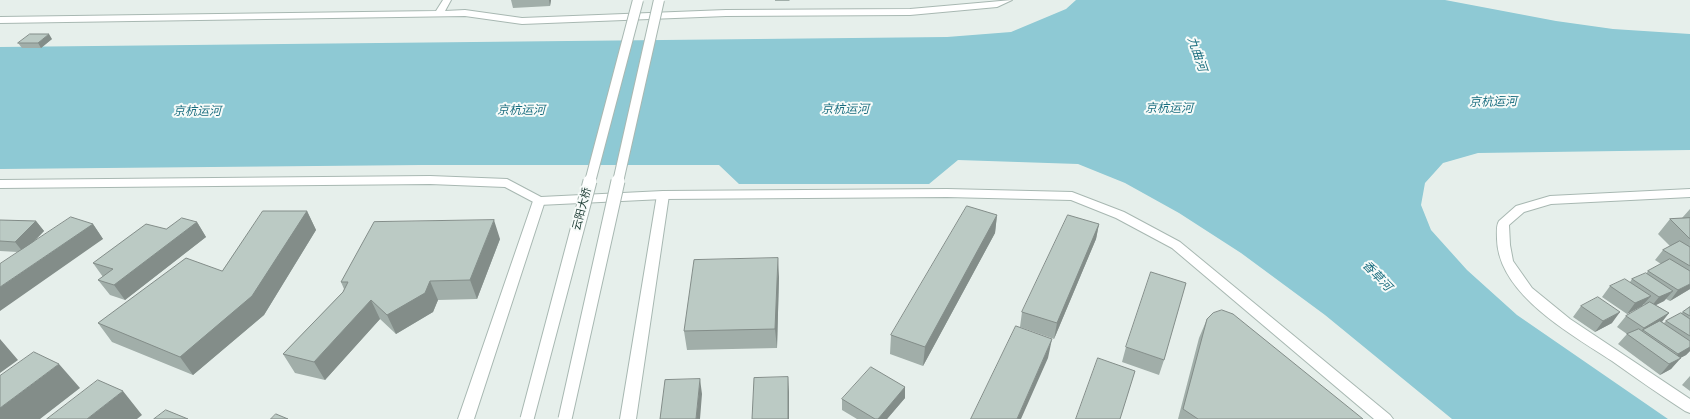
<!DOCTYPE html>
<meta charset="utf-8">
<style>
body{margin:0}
canvas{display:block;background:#e6efeb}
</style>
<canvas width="1690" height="419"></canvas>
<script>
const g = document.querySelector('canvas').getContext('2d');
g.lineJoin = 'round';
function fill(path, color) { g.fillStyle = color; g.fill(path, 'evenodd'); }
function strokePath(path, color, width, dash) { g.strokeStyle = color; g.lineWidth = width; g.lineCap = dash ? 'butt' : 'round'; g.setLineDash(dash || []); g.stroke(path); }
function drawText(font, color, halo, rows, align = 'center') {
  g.font = font + ' Quicksand,"Noto Sans SC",sans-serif'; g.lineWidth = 4; g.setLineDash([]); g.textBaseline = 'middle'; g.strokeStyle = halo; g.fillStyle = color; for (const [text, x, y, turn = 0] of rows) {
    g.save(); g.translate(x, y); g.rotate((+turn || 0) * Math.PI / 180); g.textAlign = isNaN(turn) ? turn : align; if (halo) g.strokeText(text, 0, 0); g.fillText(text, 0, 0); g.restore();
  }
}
const water = new Path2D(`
 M1076 0H1445L1556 21 1613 29 1690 34V150L1478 153 1443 163 1425 183 1421 205 1431 230 1467 270 1517 315 1668 419H1452L1325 315 1241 253 1179 213 1125 183 1078 164 958 160 929 184H739L719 165H422L0 169V47L947 37 1011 32 1066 9Z`);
const minor = new Path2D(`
 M443 0H451L445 11 465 10 522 18 726 10 910 9 1012 0 997 7 910 15 726 16 522 24 465 16 0 23V17L436 11Z
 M430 176 507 179 541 197 663 191 947 189 1072 192 1124 212 1180 242 1390 415 1393 419H1374L1172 248 1116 218 1071 200 947 197 663 199 539 205 505 187 430 184 0 188V180Z
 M1690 189V197L1551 204 1524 212 1509 225 1510 245 1513 261 1532 288 1570 319 1690 399V413L1685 411C1660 395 1636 378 1612 361 1571 334 1498 294 1497 239 1497 233 1496 226 1499 221L1516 206 1550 196Z`);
const tertiary = new Path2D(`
 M663 191 669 195 636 419H620L657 195Z
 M539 197 545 201 474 419H458L533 201Z`);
const tertiaryBridgeFar1 = new Path2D(`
 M590 182 638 0
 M618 182 659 0`);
const tertiaryBridge = new Path2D(`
 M527 419 590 181
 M565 419 618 181`);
const wall = new Path2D(`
 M511 0H551L550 6 513 8Z
 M775 0H790L789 1H775Z
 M52 39 41 48H22L18 43Z
 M1690 209V289L1670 301 1666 299 1664 301 1656 305 1669 313 1662 322 1664 323 1666 321 1681 313 1683 312 1690 307V351L1686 355 1680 358 1671 369 1660 375 1618 344 1627 334 1617 327 1626 316 1645 305 1644 304 1642 306 1627 314 1602 297 1610 286 1630 282 1632 279 1646 274 1648 271 1661 264 1655 260 1663 250 1670 246 1658 234 1670 219 1682 218Z
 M307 211 316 230 264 315 193 375 112 342 98 323 222 271Z
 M997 215 995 233 923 366 890 354 891 335Z
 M0 220 36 221 44 231 34 242 93 224 103 239 18 252 0 251Z
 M197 222 206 237 125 300 110 295 98 280 103 277 93 263 166 229Z
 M1099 224 1096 239 1054 339 1020 327 1022 312Z
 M500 239 477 299 438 300 433 312 396 334 380 319 325 380 295 373 283 354 343 292 344 289 341 282Z
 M779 277 777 348 687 350 684 331Z
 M1581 306 1612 323 1595 332 1573 317Z
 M1207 319 1363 419H1178L1199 338Z
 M1126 347 1164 360 1159 375 1122 362Z
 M1690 376V391L1682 385Z
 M905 387V398L887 419H857L842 410V399Z`);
const shadedWall = new Path2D(`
 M549 0H551L550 6Z
 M49 34 52 39 41 48 38 43Z
 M307 211 316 230 264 315 193 375 180 357Z
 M997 215 995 233 923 366 925 347Z
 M494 220 500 239 477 299 470 280Z
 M36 221 44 231 23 252 15 242Z
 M197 222 206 237 125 300 114 285Z
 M93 224 103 239 0 311V287Z
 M1099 224 1096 239 1054 339 1057 323Z
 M778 258 779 277 777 348 775 329Z
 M430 281 438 300 433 312 396 334 387 315Z
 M1690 284V289L1670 301 1678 290Z
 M1673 291 1664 301 1650 308 1659 297Z
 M1651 296 1642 306 1627 314 1635 303Z
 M371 300 380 319 325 380 314 362Z
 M1620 312 1612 323 1595 332 1603 321Z
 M1669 313 1660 324 1643 330 1635 339 1644 328Z
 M0 339 18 360 0 373Z
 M1052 339 1048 358 1021 419H1017Z
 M1690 345V351L1686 355 1671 363 1681 358 1671 369 1660 375 1678 354Z
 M59 364 80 388 40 419H0V408Z
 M788 377 789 392V419H788Z
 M700 379 702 394 700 419H696Z
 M905 387V398L887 419H878Z
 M123 391 142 415 137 419H87Z`);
const building = new Path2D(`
 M30 34H49L38 43H18Z
 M967 206 997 215 925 347 891 335Z
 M263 211H307L252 296 180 357 98 323 186 258 222 271Z
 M1068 215 1099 224 1057 323 1022 312Z
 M71 217 93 224 0 287V264Z
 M182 218 197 222 114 285 98 280 113 269 93 263 146 224 166 229Z
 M1690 218V239L1670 219Z
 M0 220 36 221 15 242 0 241Z
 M494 220 470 280 430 281 425 293 387 315 371 300 314 362 283 354 343 292 348 282H341L374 222Z
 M1680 241 1690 247V266L1663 250Z
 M778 258 775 329 684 331 694 260Z
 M1670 259 1690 271V284L1678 290 1648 271Z
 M1151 272 1186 283 1164 360 1126 347Z
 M1646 273 1673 291 1659 297 1632 279Z
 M1625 279 1651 296 1635 303 1610 286Z
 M1598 297 1620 312 1603 321 1581 306Z
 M1650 302 1669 313 1644 328 1626 316Z
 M1690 307V316L1683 312Z
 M1222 310 1233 314 1363 419H1198L1183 409 1207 319 1213 313Z
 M1681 313 1690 319V336L1666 321Z
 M1660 321 1690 341V347L1678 354 1643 330Z
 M1016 326 1052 339 1017 419H971Z
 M1639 329 1681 358 1669 364 1627 334Z
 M34 352 59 364 0 408V376Z
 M1098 358 1135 371 1120 419H1076Z
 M871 367 905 387 878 419H875L842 399Z
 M788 377V419H752L754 378Z
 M700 379 696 419H660L665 380Z
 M98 380 123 391 87 419H47Z
 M166 410 188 419H154Z
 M276 414 288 419H271Z`);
const streetNames = [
 ["云阳大桥",582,209,-75]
];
const waterNames = [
 ["九曲河",1197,54,71],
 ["京杭运河",1493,102,-1],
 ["京杭运河",1169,108],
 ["京杭运河",845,109],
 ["京杭运河",521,110],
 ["京杭运河",197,111],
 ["香草河",1377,276,46]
];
fill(water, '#8ec9d4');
strokePath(minor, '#a8b8b2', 2);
strokePath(tertiary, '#a8b8b2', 2);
fill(minor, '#fff');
fill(tertiary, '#fff');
strokePath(tertiaryBridgeFar1, '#a8b8b2', 12, []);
strokePath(tertiaryBridge, '#a8b8b2', 15, []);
strokePath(tertiaryBridgeFar1, '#fff', 10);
strokePath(tertiaryBridge, '#fff', 13);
fill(wall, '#a1aea9');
fill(shadedWall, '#838d89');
fill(building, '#bbcac4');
strokePath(building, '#838d89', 1);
drawText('11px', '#24423a', '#f7fbf9', streetNames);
drawText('italic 12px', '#1c6f80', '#f7fbf9', waterNames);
</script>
